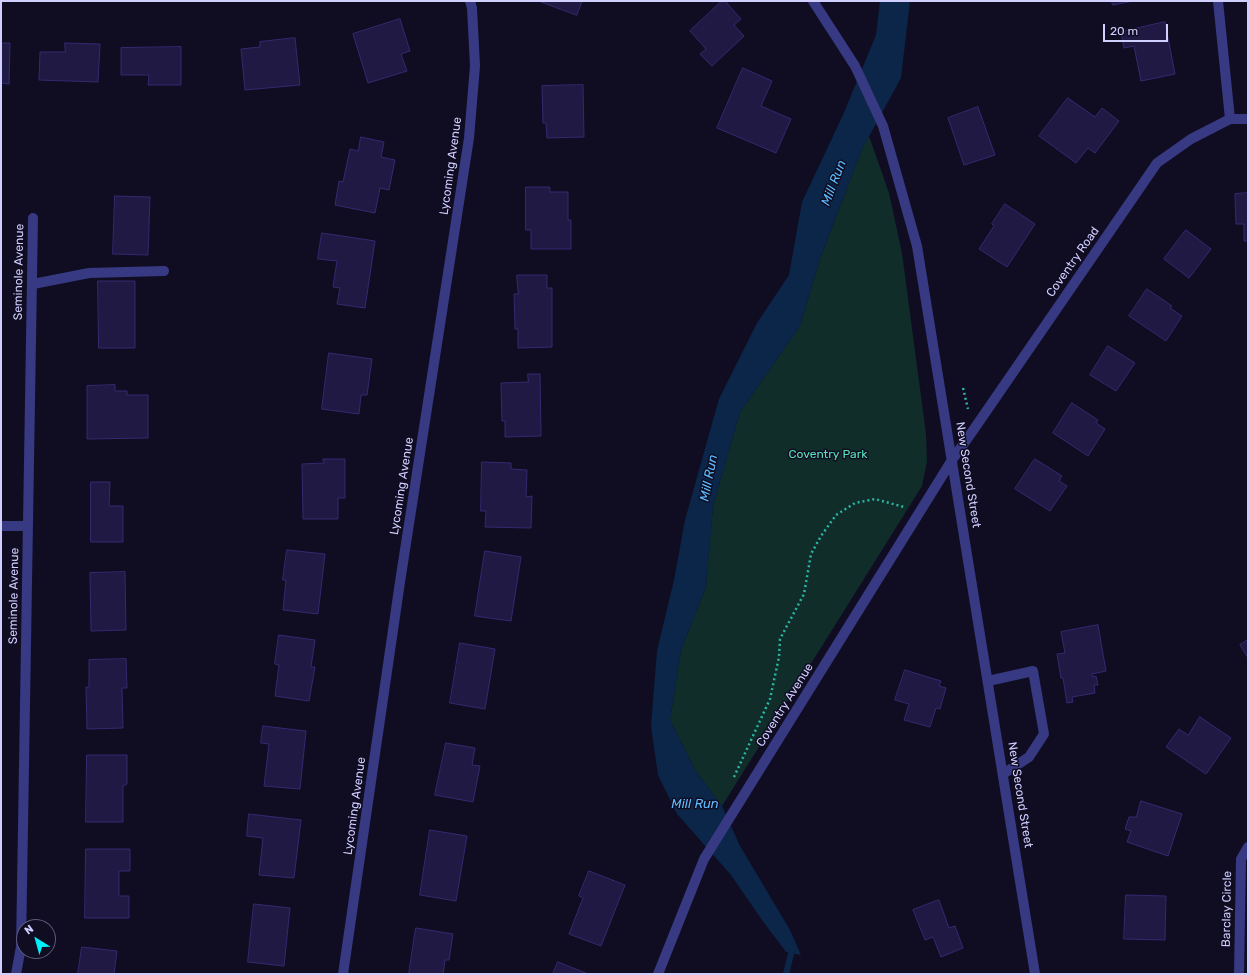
<!DOCTYPE html>
<style>
body{margin:0}
#map{position:relative;width:1249px;height:975px;overflow:hidden;background:#100d23;font-family:Rubik,sans-serif}
canvas{display:block}
.frame{position:absolute;inset:0;border:2px solid #d1cfff;pointer-events:none}
.north{position:absolute;left:16px;top:919px;width:40px;height:40px;box-sizing:border-box;background:#100d23;border:1px solid #5d5b7b;border-radius:50%;rotate:323deg;font-size:11px;font-weight:700;line-height:16px;text-align:center;color:#d1cfff}
.north::after{content:'';display:block;margin:auto;width:14px;height:18px;background:#00effa;clip-path:polygon(50% 0,100% 100%,50% 72%,0 100%)}
.scale{position:absolute;left:1103px;top:24px;width:65px;height:18px;box-sizing:border-box;border:2px solid #d1cfff;border-top:0;padding-left:5px;font-size:12px;line-height:14px;white-space:nowrap;color:#d1cfff;-webkit-text-stroke:3px #100d23;paint-order:stroke}
</style>
<div id="map">
<canvas width="1249" height="975"></canvas>
<div class="frame"></div>
<div class="north">N</div>
<div class="scale">20 m</div>
</div>
<script>
const g = document.querySelector('canvas').getContext('2d');
g.lineJoin = 'round';
function fill(path, color) { g.fillStyle = color; g.fill(path, 'evenodd'); }
function strokePath(path, color, width, dash) { g.strokeStyle = color; g.lineWidth = width; g.lineCap = dash ? 'butt' : 'round'; g.setLineDash(dash || []); g.stroke(path); }
function drawText(font, color, halo, rows, align = 'center') {
  g.font = font + ' Rubik,sans-serif'; g.lineWidth = 3; g.setLineDash([]); g.textBaseline = 'middle'; g.strokeStyle = halo; g.fillStyle = color; for (const [text, x, y, turn = 0] of rows) {
    g.save(); g.translate(x, y); g.rotate((+turn || 0) * Math.PI / 180); g.textAlign = isNaN(turn) ? turn : align; if (halo) g.strokeText(text, 0, 0); g.fillText(text, 0, 0); g.restore();
  }
}
const green = new Path2D(`
 M869 136 889 193 902 253 926 434 927 461 922 486 722 806 695 770 670 720 681 650 706 587 713 506 740 412 800 326 820 259 862 149Z`);
const water = new Path2D(`
 M880 1H910L901 78 862 149 820 259 800 326 740 412 713 506 706 587 681 650 670 720 695 770 722 806 740 846 790 930 801 955 786 952 762 920 731 875 677 814 658 775 651 726 657 651 674 580 685 520 719 399 757 323 789 275 802 202 843 115 876 35Z`);
const stream = new Path2D(`
 M786 974 793 946`);
const building = new Path2D(`
 M539 1H582L577 15Z
 M722 1H725L741 19 734 25 744 36 712 66 700 54 706 49 690 31Z
 M1112 1H1133L1113 5Z
 M400 19 410 51 401 54 407 71 368 83 353 34Z
 M1165 22 1175 74 1141 81 1134 46 1124 48 1121 32Z
 M295 38 300 85 245 90 241 49 260 47V42Z
 M1 43H10L9 84 1 83Z
 M65 43 100 44 98 82 39 80 40 52H65Z
 M181 47V85H148L149 75H121V48Z
 M743 68 772 81 761 106 791 119 776 153 717 128Z
 M583 85 584 137 547 138 546 123H543L542 86Z
 M1068 98 1095 117 1102 108 1119 121 1095 153 1088 148 1076 163 1039 136Z
 M978 107 995 155 964 165 948 118Z
 M361 137 384 142 381 157 395 160 389 190 380 188 375 213 335 205 339 181 343 182 350 149 358 151Z
 M526 187H550V192H568V220H571V249H531V230H526Z
 M1248 193V241H1244V224H1236L1235 194Z
 M115 196 150 197 148 255 113 254Z
 M1005 204 1035 224 1007 267 979 249 994 226 992 224Z
 M1186 230 1211 249 1189 278 1164 259Z
 M322 233 375 241 365 308 337 304 340 288 333 287 337 261 318 259Z
 M517 275H547V288H552V347L518 348V329H515L514 294H518Z
 M98 281H135V348H99Z
 M1147 289 1172 306 1170 308 1182 316 1166 341 1129 316Z
 M1108 346 1135 363 1116 391 1090 375Z
 M329 353 372 359 367 395H361L359 414 322 409Z
 M528 374H540L541 436 505 437V421H502L501 383 528 382Z
 M115 385V391H127V395H148V438L87 439V386Z
 M1072 403 1098 420 1096 423 1105 429 1088 456 1053 433Z
 M323 459H345V498H338V519H303L302 464 324 463Z
 M1035 459 1062 476 1059 481 1067 486 1050 511 1015 489Z
 M482 462 511 463V469L527 470 526 497 532 496 531 528 485 527 486 511H481Z
 M91 482H110L109 506H123V542H91Z
 M287 550 325 554 318 614 283 610 286 580H283Z
 M485 551 521 557 511 621 475 616Z
 M125 572 126 630 91 631 90 573Z
 M1098 625 1106 671 1092 674 1093 677 1096 676 1098 685H1094L1095 693 1072 697 1073 702 1067 703 1063 678H1061L1057 654 1065 653 1061 632Z
 M279 635 315 640 311 667H315L309 701 275 696 279 665 275 664Z
 M1248 640V658L1240 645Z
 M460 643 495 649 485 709 450 703Z
 M126 659 127 688H122L123 728 87 729 86 687H89V660Z
 M905 670 941 681 939 686 946 688 940 709 936 708 930 727 904 720 909 704 895 700Z
 M1200 717 1231 738 1206 774 1166 747 1179 729 1188 735Z
 M263 726 306 731 300 789 264 786 269 744 261 743Z
 M446 743 475 748 472 765 480 766 473 802 435 795Z
 M87 755H127V784L123 786V822H86Z
 M1141 801 1182 814 1168 856 1127 842 1131 831 1125 829 1129 817H1136Z
 M249 814 301 820 294 878 259 875 263 838 247 836Z
 M430 830 467 836 456 901 420 895Z
 M86 849H130V871H119V896H129V918H85Z
 M589 871 625 885 601 946 569 934 583 898 579 896Z
 M1126 895 1166 896 1165 940 1124 939Z
 M939 900 949 928 955 926 963 948 941 957 933 937 925 940 913 910Z
 M254 904 290 908 284 966 248 962Z
 M416 928 453 934 449 960H445L443 974H409Z
 M82 947 117 951 114 974H78Z
 M558 962 588 974H553Z`);
const path = new Path2D(`
 M963 388 968 409
 M734 777 770 699 779 657 780 639 804 594 811 554 821 536 836 515 855 503 875 499 904 507`);
const service = new Path2D(`
 M33 284 89 273 164 271
 M988 681 1033 671 1044 734 1029 757 1003 774`);
const minor = new Path2D(`
 M1218 1 1230 119
 M1 526H28
 M16 974 21 947 33 218
 M343 974 400 582 469 138 475 66 472 8 470 1
 M658 974 704 859 952 460 972 432 1157 163 1191 139 1230 119H1248
 M1239 974 1241 859 1248 847`);
const tertiary = new Path2D(`
 M813 1 855 66 883 126 917 246 1035 974`);
const streetNames = [
 ["Lycoming Avenue",451,166,-82],
 ["Coventry Road",1073,262,-55],
 ["Seminole Avenue",19,272,-89],
 ["New Second Street",968,475,81],
 ["Lycoming Avenue",402,486,-81],
 ["Seminole Avenue",14,596,-89],
 ["Coventry Avenue",785,705,-58],
 ["New Second Street",1020,795,81],
 ["Lycoming Avenue",355,806,-82],
 ["Barclay Circle",1227,909,-89]
];
const parkNames = [
 ["Coventry Park",828,455]
];
const waterNames = [
 ["Mill Run",834,183,-69],
 ["Mill Run",709,478,-79],
 ["Mill Run",695,804]
];
fill(green, '#102d2a');
fill(water, '#0b2648');
strokePath(stream, '#0b2648', 6);
fill(building, '#1f1944');
strokePath(building, '#342a70', 1);
strokePath(path, '#2bb6a6', 2.5, [2, 3]);
strokePath(service, '#373983', 10);
strokePath(minor, '#373983', 10);
strokePath(tertiary, '#373983', 10);
drawText('12px', '#d1cfff', '#100d23', streetNames);
drawText('12px', '#58e2b7', '#100d23', parkNames);
drawText('italic 13px', '#5dbdff', '#100d23', waterNames);
</script>
